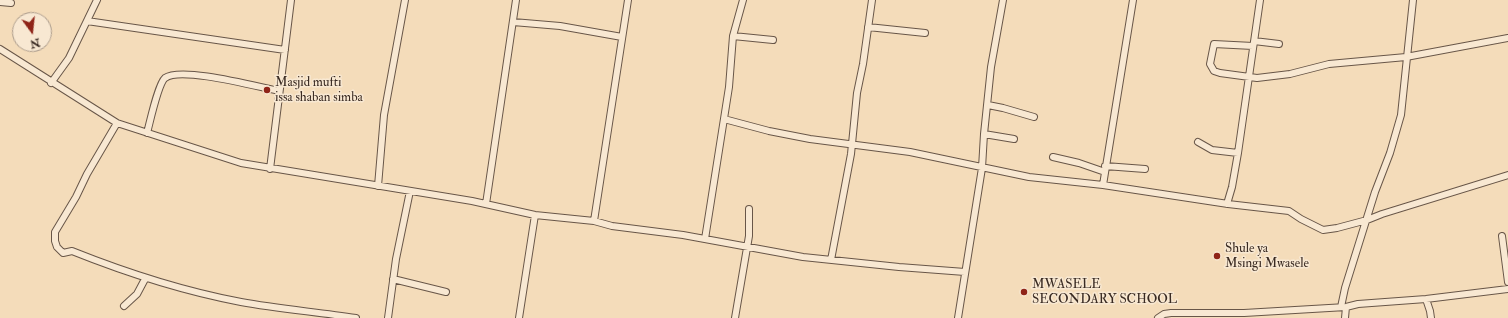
<!DOCTYPE html>
<style>
body{margin:0}
#map{position:relative;width:1508px;height:318px;overflow:hidden;background:#f4dcba;font-family:"IM FELL Double Pica",serif}
canvas{display:block}
.north{position:absolute;left:12px;top:12px;width:40px;height:40px;box-sizing:border-box;background:#f8e8d2;border:1px solid #ac9c8c;border-radius:50%;rotate:165deg;font-size:11px;font-weight:700;line-height:16px;text-align:center;color:#392a22}
.north::after{content:'';display:block;margin:auto;width:14px;height:18px;background:#8f2418;clip-path:polygon(50% 0,100% 100%,50% 72%,0 100%)}
</style>
<div id="map">
<canvas width="1508" height="318"></canvas>
<div class="north">N</div>
</div>
<script>
const g = document.querySelector('canvas').getContext('2d');
g.lineJoin = 'round';
function strokePath(path, color, width, dash) { g.strokeStyle = color; g.lineWidth = width; g.lineCap = dash ? 'butt' : 'round'; g.setLineDash(dash || []); g.stroke(path); }
function drawText(font, color, halo, rows, align = 'center') {
  g.font = font + ' "IM FELL Double Pica",serif'; g.lineWidth = 3; g.setLineDash([]); g.textBaseline = 'middle'; g.strokeStyle = halo; g.fillStyle = color; for (const [text, x, y, turn = 0] of rows) {
    g.save(); g.translate(x, y); g.rotate((+turn || 0) * Math.PI / 180); g.textAlign = isNaN(turn) ? turn : align; if (halo) g.strokeText(text, 0, 0); g.fillText(text, 0, 0); g.restore();
  }
}
const street = new Path2D(`
 M0 2 11 3
 M87 21 285 50
 M513 22 560 26 622 37
 M868 27 925 33
 M733 36 773 40
 M1254 41 1279 44
 M1253 46 1214 44 1210 64 1214 71 1220 73 1257 78 1290 74 1329 64 1406 57 1508 38
 M0 49 117 123 241 163 472 201 535 215 594 221 612 226 683 235 803 257 899 267 965 272
 M51 83 69 58 97 0
 M988 105 1003 108 1034 117
 M724 119 769 131 810 139 910 152 1029 177 1103 185 1228 204 1289 211 1301 219 1323 230 1337 228 1367 220 1382 214 1508 175
 M117 123 87 174 76 197 55 232V241L57 247 63 253 72 251C127 273 183 291 241 302 279 309 318 312 356 318
 M147 133C150 122 158 84 165 78 181 66 258 87 279 91
 M984 134 1014 139
 M1198 142 1212 150 1238 153
 M1053 157 1079 163 1105 172
 M1105 166 1145 169
 M270 169 291 0
 M1103 185 1133 0
 M378 186 384 115 405 0
 M486 204 516 0
 M1227 204 1232 187 1238 153 1260 0
 M594 221 628 0
 M1502 236 1508 282
 M705 239 729 87 733 36 743 0
 M831 260 851 154 857 93 863 64 872 0
 M393 279 446 292
 M1426 299 1430 311 1431 318
 M124 306 137 294 145 279
 M1341 307 1345 288 1375 192 1390 153 1401 115 1413 0
 M388 318 396 259 410 191
 M519 318 535 215
 M735 318 749 236V209
 M958 318 982 168 984 134 991 67 1003 0
 M1158 318 1164 314 1171 313H1244L1346 307 1358 304 1426 299 1508 289
 M1345 318 1346 307`);
const markers = [
 [267,90,4,"#8f2418"],
 [1217,256,4,"#8f2418"],
 [1024,292,4,"#8f2418"]
];
const poiNames = [
 ["Masjid mufti",275,83],
 ["issa shaban simba",275,98],
 ["Shule ya",1225,249],
 ["Msingi Mwasele",1225,264],
 ["MWASELE",1032,285],
 ["SECONDARY SCHOOL",1032,300]
];
strokePath(street, '#685648', 8);
strokePath(street, '#f8e8d2', 6);
for (const [x, y, r, color] of markers) { const dot = new Path2D(); dot.arc(x, y, r, 0, 2 * Math.PI); g.fillStyle = color; g.fill(dot); strokePath(dot, '#f8e8d2', 1.5); }
drawText('13px', '#392a22', '#f8e8d2', poiNames, 'left');
</script>
